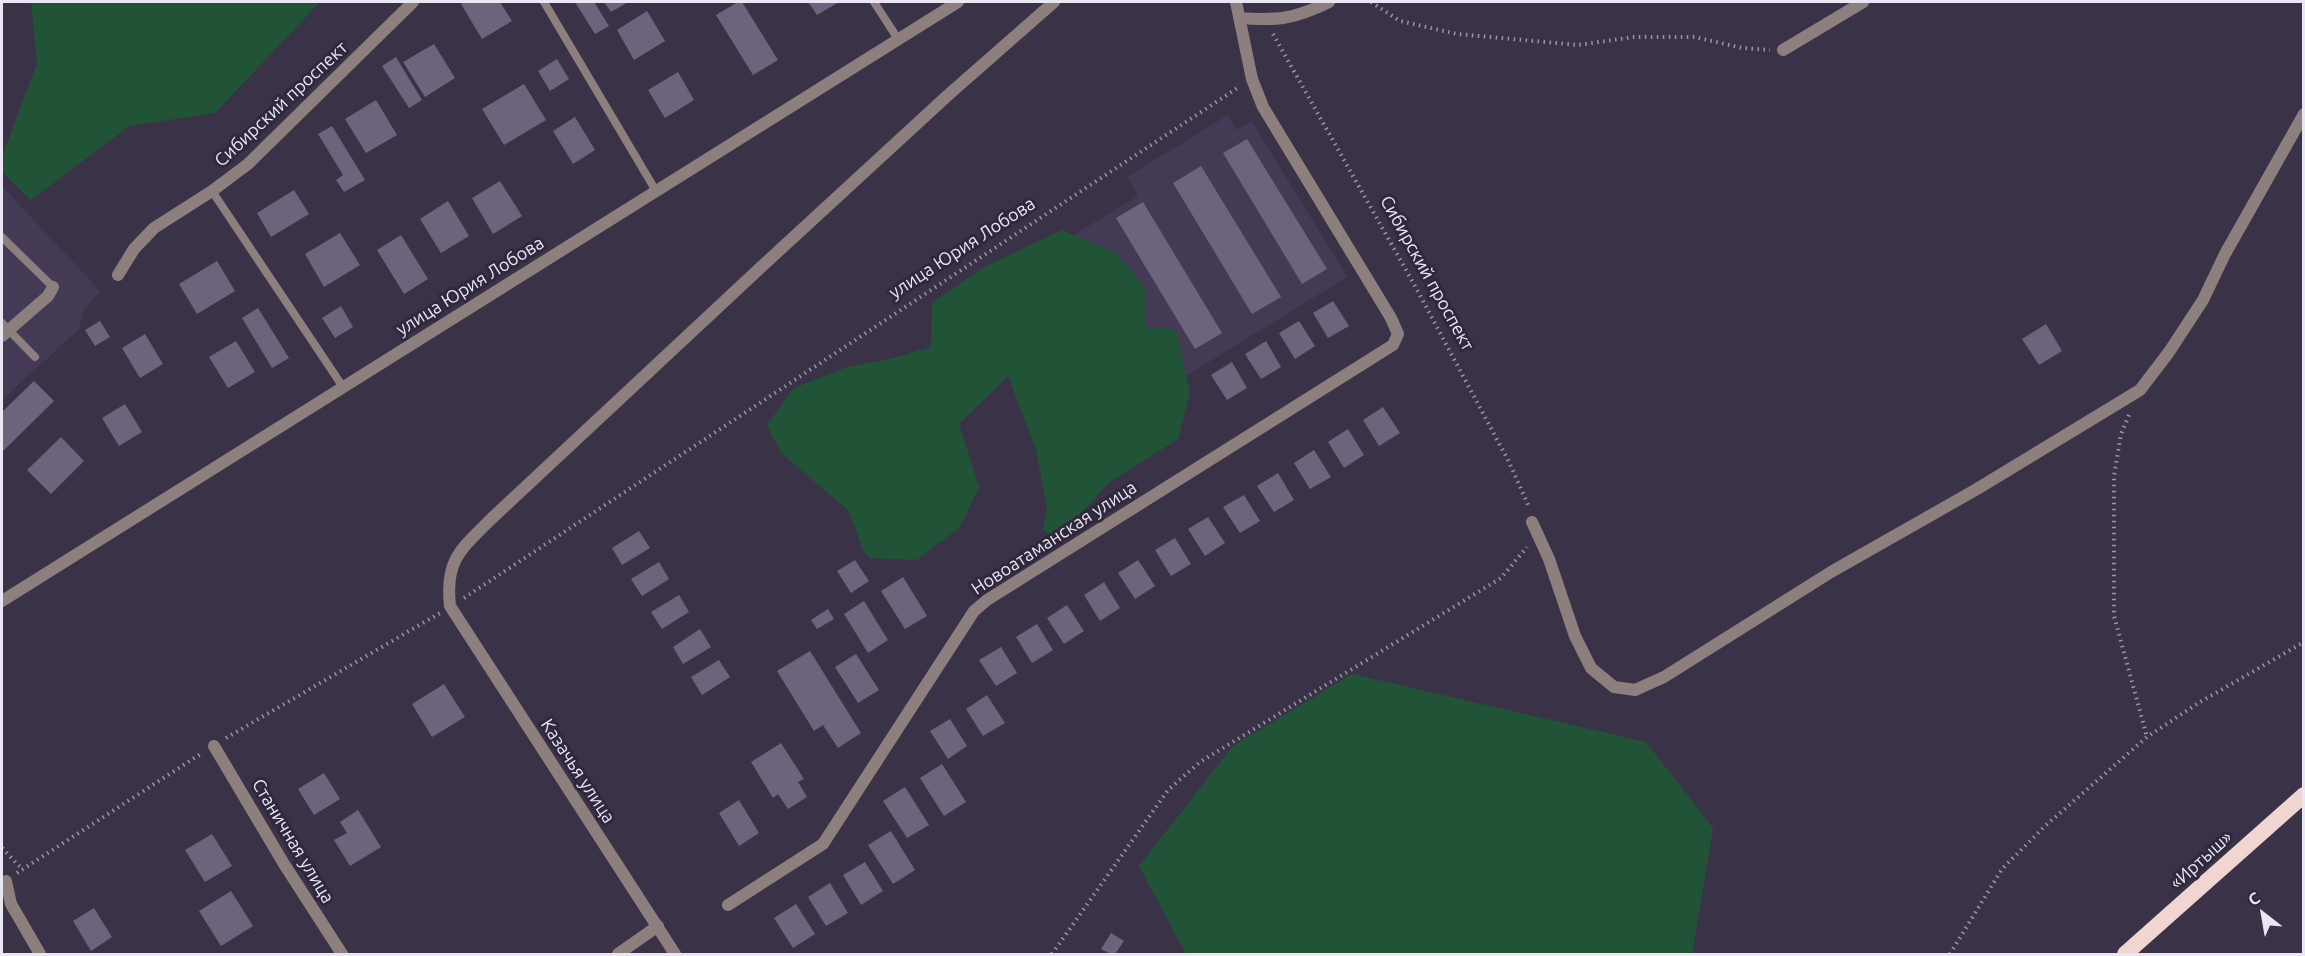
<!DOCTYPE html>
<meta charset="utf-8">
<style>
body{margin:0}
#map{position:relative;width:2305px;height:956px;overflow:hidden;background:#3a3348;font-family:Ubuntu,sans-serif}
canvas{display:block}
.frame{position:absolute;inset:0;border:3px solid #ebe6f4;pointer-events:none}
.north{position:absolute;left:2233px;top:884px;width:60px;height:60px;-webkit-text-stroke:4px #30293d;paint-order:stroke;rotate:329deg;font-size:16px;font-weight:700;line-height:24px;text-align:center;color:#ebe6f4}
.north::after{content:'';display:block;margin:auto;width:21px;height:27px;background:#ebe6f4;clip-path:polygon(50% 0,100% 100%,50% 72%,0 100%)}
</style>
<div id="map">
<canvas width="2305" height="956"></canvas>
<div class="frame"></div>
<div class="north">С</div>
</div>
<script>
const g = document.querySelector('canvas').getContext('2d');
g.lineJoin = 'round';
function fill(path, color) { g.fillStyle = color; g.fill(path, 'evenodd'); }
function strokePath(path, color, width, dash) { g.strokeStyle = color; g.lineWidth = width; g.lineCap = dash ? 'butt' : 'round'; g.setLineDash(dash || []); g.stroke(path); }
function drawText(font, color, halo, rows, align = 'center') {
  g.font = font + ' Ubuntu,sans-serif'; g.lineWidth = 6; g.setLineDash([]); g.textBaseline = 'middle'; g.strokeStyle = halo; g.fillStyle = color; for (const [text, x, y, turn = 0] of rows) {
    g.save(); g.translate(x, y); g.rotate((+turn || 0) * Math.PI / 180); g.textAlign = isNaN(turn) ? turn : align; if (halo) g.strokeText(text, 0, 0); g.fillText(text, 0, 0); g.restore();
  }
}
const built = new Path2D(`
 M1228 115 1237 130 1252 121 1347 277 1163 390 1069 238 1138 196 1127 177Z
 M2 186 100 291 83 311 79 329 2 400Z`);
const green = new Path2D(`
 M31 2H320L215 113 129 126 31 200 2 172V157L37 63Z
 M1062 230 1115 252 1145 287V327L1176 329 1190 393 1178 439 1110 482 1057 539 1043 530 1047 508 1036 450 1008 376 959 424 979 487 960 527 917 560 870 558 863 550 849 511 781 453 767 425 794 388 847 367 890 359 931 347 932 303 984 267Z
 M1352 674 1646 742 1713 828 1692 954H1186L1139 866 1233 746Z`);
const building = new Path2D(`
 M465 2H500L512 21 482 39 461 4Z
 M575 2H594L609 26 595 34Z
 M604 2H628L611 12Z
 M738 2H742L778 60 753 75 716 15Z
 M808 2H839L817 15Z
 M647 11 665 41 634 60 617 30Z
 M434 44 455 78 425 97 403 62Z
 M396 57 422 100 409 108 382 66Z
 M557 59 569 79 550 91 538 71Z
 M678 72 694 100 665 118 648 90Z
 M524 84 546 120 504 145 482 109Z
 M376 100 397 135 366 153 345 119Z
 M575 117 595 150 573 164 553 131Z
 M332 126 365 180 344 192 336 180 343 175 318 134Z
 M1247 139 1327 269 1302 284 1223 153Z
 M1201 166 1281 297 1252 314 1173 183Z
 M500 181 522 216 493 234 472 198Z
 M294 190 309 214 271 237 257 213Z
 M448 201 469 236 441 253 420 219Z
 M1143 202 1222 333 1195 349 1116 218Z
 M340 233 360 265 324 287 305 254Z
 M401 235 428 279 404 294 377 250Z
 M217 261 235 291 197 314 179 284Z
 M1333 301 1349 326 1328 338 1313 313Z
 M341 306 353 327 335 338 322 318Z
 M258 308 289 358 272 368 242 318Z
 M100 321 110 337 95 346 85 330Z
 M1299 321 1315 346 1295 359 1279 333Z
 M2046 324 2062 351 2039 365 2022 339Z
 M145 334 163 364 140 378 122 348Z
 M236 341 255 372 228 388 209 357Z
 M1266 341 1281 367 1261 379 1245 354Z
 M1232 362 1247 388 1227 400 1211 375Z
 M34 381 54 401 2 452V412Z
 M125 404 142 432 119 446 102 418Z
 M1383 407 1400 433 1379 446 1363 420Z
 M1348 429 1364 455 1344 468 1328 442Z
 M61 437 84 461 51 494 27 470Z
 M1314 450 1331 477 1310 489 1294 463Z
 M1278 473 1294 500 1274 512 1257 486Z
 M1244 495 1260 521 1240 533 1223 507Z
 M1208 517 1225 543 1205 556 1188 529Z
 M639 531 650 548 622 565 612 548Z
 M1175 538 1191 564 1171 576 1155 550Z
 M855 560 869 581 851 593 837 571Z
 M1138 560 1155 586 1135 599 1118 573Z
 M659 562 669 579 642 596 631 579Z
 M903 577 927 616 905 629 881 591Z
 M1104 582 1120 608 1100 621 1084 595Z
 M679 595 689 612 662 629 651 612Z
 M864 601 888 640 868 653 844 614Z
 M1067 605 1084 631 1064 644 1047 618Z
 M828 609 834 619 817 629 811 620Z
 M1037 624 1053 650 1032 663 1016 637Z
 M700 629 711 647 683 664 673 647Z
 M1001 647 1017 673 996 686 979 660Z
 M810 651 861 733 838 748 823 725 814 731 777 671Z
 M856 654 879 690 858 703 835 667Z
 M719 660 730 677 702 695 691 677Z
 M444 684 465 717 432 737 412 704Z
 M987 695 1005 723 983 736 966 709Z
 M950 719 967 746 948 759 930 731Z
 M781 743 804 779 798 782 807 797 788 809 778 794 773 798 751 762Z
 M942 764 966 802 944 816 920 778Z
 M324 773 340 799 314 815 298 789Z
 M905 787 929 825 907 838 883 801Z
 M739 800 759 833 739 846 719 813Z
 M358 810 381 847 350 866 334 840 347 833 340 822Z
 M891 831 915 870 893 884 868 845Z
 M212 834 232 866 205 882 185 850Z
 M865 862 883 891 861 905 843 875Z
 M830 883 848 913 826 926 808 897Z
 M231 891 253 926 221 946 199 911Z
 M796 904 815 934 793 948 774 918Z
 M94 908 112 937 91 951 73 921Z
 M1111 933 1124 941 1115 954H1111L1101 949Z`);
const path = new Path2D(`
 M1371 2 1400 21 1457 34 1578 45 1634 37H1695L1742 48 1770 50
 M1273 34 1415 286 1509 462 1529 507
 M2129 415 2121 434 2114 476V616L2147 737
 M464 598 1239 87
 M226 738 440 613
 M2 848 22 869
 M17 873 202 753
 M1052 954 1168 790 1200 762 1501 578 1527 547
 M1950 954 2002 869 2044 827 2147 737 2200 702 2304 642`);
const service = new Path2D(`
 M544 2 656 191
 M874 2 898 39
 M212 191 343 387
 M2 237 53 287
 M2 323 35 357`);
const minor = new Path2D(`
 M1239 18C1278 21 1294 19 1329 2
 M1783 50 1863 2
 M118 275 134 249 154 228 212 191 248 164 413 2
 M2 336 48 296 53 287
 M1532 522 1549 559 1575 636 1591 668 1614 687 1635 690 1664 677 1831 572 1977 489 2140 390 2169 352 2203 300 2225 254 2304 114
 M2 601 958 2
 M214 746 284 864 342 954
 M6 881 11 904 40 954
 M728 905 823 844 974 611 987 600 1393 345 1398 334 1391 318 1263 107 1252 79 1236 2
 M618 954 658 926
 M675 954 450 606C445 561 460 550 490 520L759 269 947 96 1054 2`);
const trunk = new Path2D(`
 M2125 954 2304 795`);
const streetNames = [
 ["Сибирский проспект",281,104,-43],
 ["улица Юрия Лобова",962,248,-33],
 ["Сибирский проспект",1427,273,61],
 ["улица Юрия Лобова",470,286,-32],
 ["Новоатаманская улица",1054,538,-33],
 ["Казачья улица",578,771,57],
 ["Станичная улица",293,841,59],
 ["«Иртыш»",2201,860,-42]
];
fill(built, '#443a55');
fill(green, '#215436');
fill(building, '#6c647c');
strokePath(path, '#9b95a6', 4, [1.5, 4.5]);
strokePath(service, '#8c7f7d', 8);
strokePath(minor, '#8c7f7d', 12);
strokePath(trunk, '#f0d5d0', 16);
drawText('18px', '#ebe6f4', '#30293d', streetNames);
</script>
